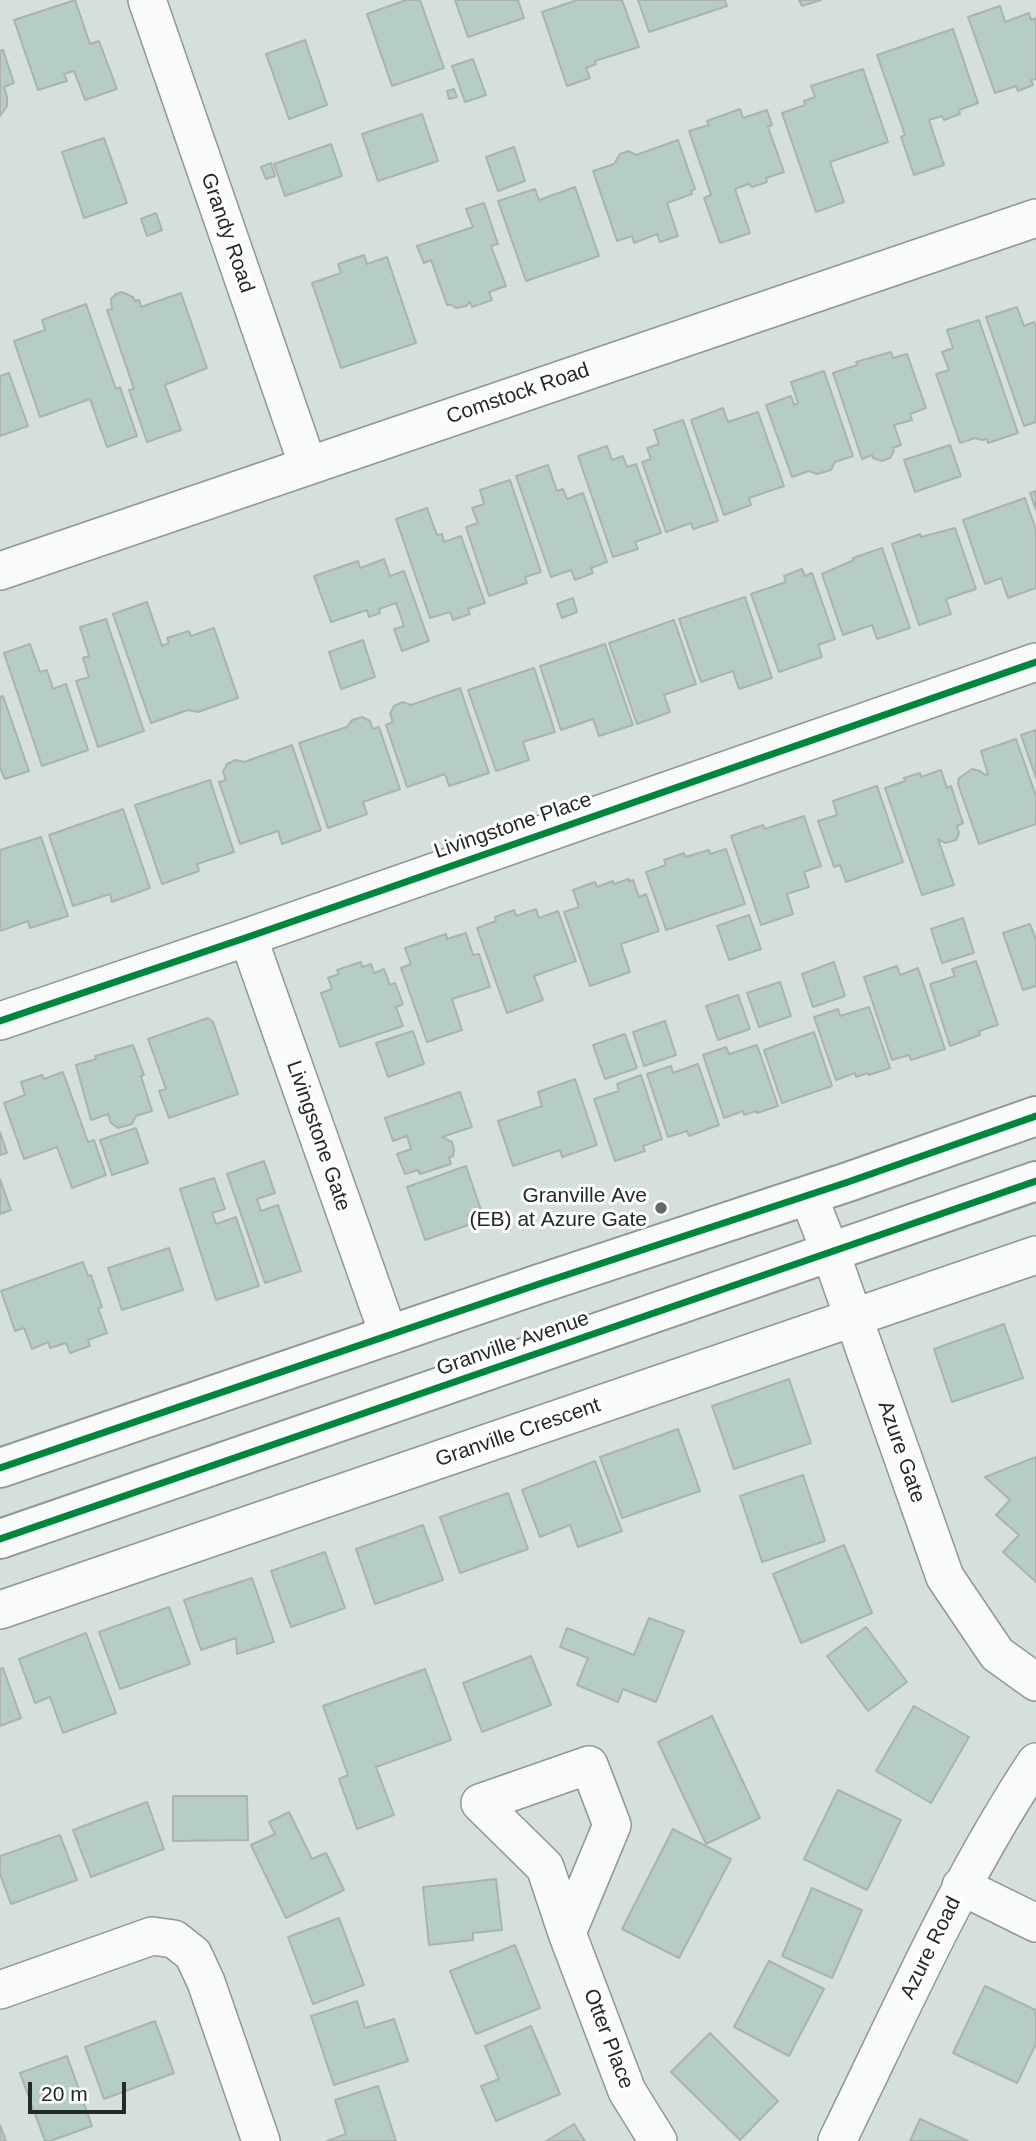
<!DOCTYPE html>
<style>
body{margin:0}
#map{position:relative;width:1036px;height:2141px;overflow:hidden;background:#d5e0dd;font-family:Arial,sans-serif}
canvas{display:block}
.scale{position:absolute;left:28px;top:2082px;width:98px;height:32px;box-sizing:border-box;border:4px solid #232a29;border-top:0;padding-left:9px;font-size:21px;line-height:24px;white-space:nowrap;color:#232a29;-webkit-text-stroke:5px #fff;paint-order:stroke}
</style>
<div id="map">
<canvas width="1036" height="2141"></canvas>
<div class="scale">20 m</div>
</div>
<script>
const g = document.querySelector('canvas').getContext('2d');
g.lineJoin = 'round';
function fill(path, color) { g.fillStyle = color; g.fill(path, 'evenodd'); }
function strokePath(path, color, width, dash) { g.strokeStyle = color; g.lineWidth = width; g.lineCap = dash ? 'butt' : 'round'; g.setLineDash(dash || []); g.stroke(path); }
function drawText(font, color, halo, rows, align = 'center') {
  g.font = font + ' Arial,sans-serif'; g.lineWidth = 6; g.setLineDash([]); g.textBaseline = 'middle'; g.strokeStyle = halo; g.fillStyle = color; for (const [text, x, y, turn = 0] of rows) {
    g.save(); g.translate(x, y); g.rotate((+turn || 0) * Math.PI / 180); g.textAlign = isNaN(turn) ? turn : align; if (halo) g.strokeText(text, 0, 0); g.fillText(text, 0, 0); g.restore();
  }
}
const building = new Path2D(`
 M75 0 90 44 99 41 117 89 85 100 74 71 64 74 67 81 38 90 14 20Z
 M406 0H420L444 68 392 86 367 14Z
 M455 0H518L524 18 468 37Z
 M577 0H622L639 47 595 61 596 64 586 68 590 78 567 86 542 12Z
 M638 0H725L727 6 649 32Z
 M799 0H821L802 6Z
 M1000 6 1005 22 1029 13 1031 20 1036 18V79L1031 80 1033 85 1018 91 1016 86 995 93 968 17Z
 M953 29 978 103 959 110 960 114 944 120 942 116 929 120 944 165 914 175 901 137 905 135 877 55Z
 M305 40 327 105 289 119 266 54Z
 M3 50 14 83 4 87 7 97V106L0 116V51Z
 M473 59 486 95 465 102 452 66Z
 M863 69 888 142 830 162 844 202 816 212 782 113 805 105 804 101 815 97 811 86Z
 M454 89 457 97 449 99 447 91Z
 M740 109 743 118 767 110 772 125 768 127 784 172 766 178 767 182 752 187 749 184 735 189 750 233 720 243 704 198 711 195 689 131 709 125 707 121Z
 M422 114 438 161 378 181 362 134Z
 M104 138 127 203 84 218 62 152Z
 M678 140 695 189 691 191 692 194 667 203 678 236 660 242 657 234 634 243 632 236 617 241 593 171 614 164 620 154 628 151 636 155Z
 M331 144 342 176 285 196 274 164Z
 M514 147 525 181 498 191 486 157Z
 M271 163 275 176 266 179 261 167Z
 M575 187 599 256 526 281 498 201 535 189 539 200Z
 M484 203 498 244 491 246 506 286 489 292 492 300 472 307 470 302 466 306 456 308 452 305H447L431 260 424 263 417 246 473 227 466 209Z
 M156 213 162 230 147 236 141 219Z
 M364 255 367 264 387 257 416 343 341 368 312 283 341 273 338 264Z
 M122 292 133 297 135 301 139 300 141 307 181 293 207 368 165 385 181 430 147 442 129 390 134 389 107 310 112 309 111 299 116 294Z
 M86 304 116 389 120 387 137 436 107 447 90 399 40 417 14 341 45 330 42 320Z
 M1017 307 1024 326 1034 322 1036 327V422L1024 426 986 317Z
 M979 320 1018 433 988 443 987 439 982 440 975 438 960 443 936 374 949 370 942 352 953 348 947 330Z
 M891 352 893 358 907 354 926 408 910 414 912 420 894 425 901 445 893 448 894 451 890 458 882 461 873 458 872 455 862 459 833 373 857 365 856 362Z
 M824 371 853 456 835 462 831 470 817 474 809 471 792 477 766 405 791 396 794 405 798 403 791 382Z
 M9 373 28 426 0 436V376Z
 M723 408 728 422 758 412 784 486 749 498 751 505 724 515 691 420Z
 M683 420 718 521 693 529 691 523 666 532 642 462 651 459 647 448 659 444 654 430Z
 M950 445 961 476 915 492 904 460Z
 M607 446 612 460 623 456 627 467 636 464 661 533 635 542 638 549 613 557 578 456Z
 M548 465 557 491 563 489 567 499 583 493 607 562 591 568 593 573 575 580 571 570 551 577 516 476Z
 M510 480 541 572 525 577 527 583 489 596 466 527 478 523 472 508 484 504 480 490Z
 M1036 491V510L1030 493Z
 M1025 498 1036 530V588L1008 598 1001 578 985 584 963 520Z
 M427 508 437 535 442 534 444 542 461 536 485 603 468 609 470 614 453 620 450 612 430 618 396 519Z
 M955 528 976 589 946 599 951 614 919 625 892 544 920 534 921 537Z
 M882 548 910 628 877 639 872 625 843 635 822 574 854 560 853 558Z
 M384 559 390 576 404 571 429 641 402 651 394 629 404 626 396 603 379 609 380 613 369 617 367 610 331 622 314 576 358 561 360 568Z
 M802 569 805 576 812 573 835 639 818 645 822 657 779 672 751 594 786 582 784 576Z
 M745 597 772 678 739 689 733 671 701 682 679 619Z
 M573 598 577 612 562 618 557 604Z
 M147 602 162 646 169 643 167 638 189 631 191 636 214 628 238 698 198 712 188 710 151 723 113 614Z
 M106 619 144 731 98 747 76 681 89 677 83 658 89 656 80 627Z
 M674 620 696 684 664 695 670 712 637 724 609 643Z
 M363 640 375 677 341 689 329 652Z
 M30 644 40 672 47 670 53 689 66 684 88 750 42 766 4 653Z
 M605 644 633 725 599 736 593 719 561 730 540 666Z
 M534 668 555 732 523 742 529 760 496 771 468 690Z
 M460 688 489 773 449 786 445 774 407 787 386 725 393 722 390 714 394 706 403 702 411 705Z
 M3 696 29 771 5 779 0 768V697Z
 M362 717 370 721 373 729 379 727 400 789 363 802 367 814 328 828 299 743 347 727 352 720Z
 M1036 730V778L1021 735Z
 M1016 739 1036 796V824L979 844 958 784 959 778 972 769 980 771 985 775 988 774 981 751Z
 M292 745 321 830 282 844 278 831 240 844 219 782 226 780 223 772 227 764 236 760 244 762Z
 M941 770 947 788 951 786 963 823 957 826 959 833 956 840 945 843 938 839 954 885 922 895 885 788 905 781 904 778 920 773 921 777Z
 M210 780 234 852 197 864 199 871 162 884 135 805Z
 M877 786 903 862 846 882 840 865 834 867 818 821 837 815 833 801Z
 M123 809 150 888 112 902 110 894 73 906 49 835Z
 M804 816 821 866 804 872 809 887 787 894 793 914 761 925 731 836 763 825 765 829Z
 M41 837 68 916 30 928 28 921 0 931V850Z
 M726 849 745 904 666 930 646 872 666 865 664 860 684 853 685 857 709 850 710 854Z
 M629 879V882L633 880 639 897 646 894 659 931 621 944 630 972 590 986 564 912 579 907 573 890 595 882 597 887 613 881 614 884Z
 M536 909 539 918 558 911 576 961 534 976 543 1000 507 1013 477 928 496 921 495 917 514 910 516 916Z
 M749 915 761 949 729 960 717 926Z
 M963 918 974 953 942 963 931 929Z
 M1030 924 1036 940V986L1023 990 1003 933Z
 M466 933 473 955 479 954 490 987 452 999 462 1030 427 1042 401 968 411 964 405 948 446 934 447 939Z
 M976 961 998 1025 979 1031 980 1035 950 1046 930 984 955 976 952 969Z
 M361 962 362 967 371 964 374 973 384 969 390 985 395 983 403 1004 396 1007 403 1026 340 1047 321 993 332 989 328 978 339 974 337 970Z
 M834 962 845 996 813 1007 802 974Z
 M897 966 900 975 918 968 945 1049 911 1060 909 1055 892 1060 864 977Z
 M780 982 791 1016 759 1027 747 993Z
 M738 995 750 1029 718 1040 706 1006Z
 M869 1007 890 1068 869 1075 868 1073 856 1077 855 1073 836 1080 814 1017 838 1009 840 1016Z
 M208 1018 213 1022 238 1094 169 1118 159 1091 166 1089 148 1039Z
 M665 1021 676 1055 644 1066 633 1032Z
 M413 1031 424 1064 388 1077 376 1043Z
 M814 1032 832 1086 782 1103 764 1050Z
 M625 1034 637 1068 605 1079 593 1045Z
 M133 1045 144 1075 141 1076 152 1111 136 1116 132 1124 118 1128 111 1123 108 1114 91 1120 76 1065 96 1059 95 1056Z
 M757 1045 778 1106 757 1113 756 1111 744 1115 743 1111 724 1118 703 1055 726 1047 729 1054Z
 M698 1064 719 1125 689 1136 687 1131 668 1137 647 1074 671 1066 673 1073Z
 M63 1072 88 1142 94 1140 106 1175 72 1188 57 1147 24 1159 4 1103 25 1095 21 1082 42 1075 44 1079Z
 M641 1075 662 1139 643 1146 645 1151 615 1161 594 1099 619 1091 617 1084Z
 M575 1079 597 1145 562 1157 560 1150 513 1166 498 1121 542 1106 538 1092Z
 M460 1092 472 1127 442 1137 452 1142 454 1150 453 1156 449 1158 451 1164 420 1174 418 1170 405 1174 397 1154 411 1149 407 1136 393 1141 385 1118Z
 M136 1128 148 1163 112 1175 100 1140Z
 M0 1132 7 1153 0 1155Z
 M264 1161 275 1193 257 1199 261 1211 278 1205 301 1271 265 1283 227 1174Z
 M466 1166 481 1210 468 1215 471 1224 425 1240 407 1187Z
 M214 1178 225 1209 212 1213 216 1224 236 1217 259 1286 216 1300 180 1189Z
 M0 1179 11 1210 0 1214Z
 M169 1248 183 1290 122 1310 108 1268Z
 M83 1262 88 1276 91 1275 102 1307 98 1308 107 1333 88 1340 90 1346 70 1353 66 1343 50 1348 48 1342 32 1349 24 1328 15 1331 1 1291Z
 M1004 1324 1023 1378 952 1402 934 1349Z
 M789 1379 811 1443 734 1469 712 1406Z
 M678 1429 700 1491 622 1518 600 1457Z
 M1036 1457V1582L1003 1552 1019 1535 996 1515 1010 1500 985 1477Z
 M595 1461 622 1531 578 1547 570 1525 540 1537 522 1490Z
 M803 1475 825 1541 762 1562 740 1496Z
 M508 1493 528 1549 460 1573 440 1517Z
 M423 1525 443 1580 375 1604 356 1549Z
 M844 1545 872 1613 801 1643 773 1574Z
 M325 1552 345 1608 291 1627 271 1571Z
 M252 1578 274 1642 237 1654 236 1638 201 1650 184 1600Z
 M169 1607 190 1664 120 1689 99 1632Z
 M649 1618 684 1631 656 1702 623 1689 618 1702 577 1685 588 1658 560 1647 567 1628 634 1655Z
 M866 1627 907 1682 868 1711 827 1656Z
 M86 1633 116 1713 63 1733 50 1697 35 1703 19 1659Z
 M531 1656 551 1705 482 1732 463 1683Z
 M3 1668 21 1718 0 1726V1669Z
 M425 1669 451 1740 376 1767 394 1815 357 1829 339 1779 348 1775 323 1706Z
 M914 1706 969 1737 931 1803 876 1771Z
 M712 1716 760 1818 706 1844 658 1742Z
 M838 1790 901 1820 867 1890 804 1859Z
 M173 1796H247L248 1840 173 1841Z
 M147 1802 164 1849 91 1877 73 1830Z
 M289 1812 312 1859 326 1853 344 1890 286 1918 251 1845 275 1834 269 1822Z
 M673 1829 731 1859 679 1958 622 1929Z
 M60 1835 77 1880 11 1904 0 1874V1856Z
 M496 1879 502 1930 473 1933V1940L429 1945 423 1887Z
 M812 1888 862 1910 832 1978 782 1956Z
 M339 1918 364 1985 313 2004 288 1937Z
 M515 1945 540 2008 476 2034 450 1971Z
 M769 1961 824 1989 789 2056 734 2027Z
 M985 1986 1036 2010V2044L1017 2083 953 2053Z
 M357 2001 365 2028 394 2019 408 2061 334 2085 311 2016Z
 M155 2021 174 2073 104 2099 85 2047Z
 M531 2026 560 2094 496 2121 481 2086 499 2079 485 2046Z
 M710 2033 778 2101 740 2140 671 2072Z
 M67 2056 92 2126 50 2141H45L20 2073Z
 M378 2086 396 2141H327L346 2134 335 2100Z
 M920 2119 968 2141H910Z
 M574 2124 585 2141H546Z
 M0 2125 6 2141H0Z`);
const street = new Path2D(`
 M147 0 308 466
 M0 571 1036 218
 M248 937 389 1336
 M0 1021 248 937 1036 662
 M808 1195 830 1251 945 1577 997 1654 1036 1682
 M0 1610 1036 1255
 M589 1765 612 1825 567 1933 545 1867 480 1803Z
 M961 1886 1036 1923
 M567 1933 627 2091 658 2141
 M0 1990 152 1936 174 1939 193 1954 206 1982 261 2141
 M837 2141C900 2013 957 1881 1036 1762`);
const secondary = new Path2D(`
 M0 1468 539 1284 848 1182 1036 1116
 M0 1539C346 1421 690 1299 1036 1181`);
const cycleway = new Path2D(`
 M0 1021 248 937 1036 662
 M0 1468 539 1284 848 1182 1036 1116
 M0 1539C346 1421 690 1299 1036 1181`);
const markers = [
 [661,1208,7,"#616a68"]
];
const streetNames = [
 ["Grandy Road",227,233,71],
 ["Comstock Road",518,394,-19],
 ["Livingstone Place",513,826,-19],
 ["Livingstone Gate",318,1136,71],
 ["Granville Avenue",513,1344,-19],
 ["Granville Crescent",518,1433,-19],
 ["Azure Gate",901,1452,71],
 ["Azure Road",931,1948,-64],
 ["Otter Place",608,2039,69]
];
const poiNames = [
 ["Granville Ave",647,1196],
 ["(EB) at Azure Gate",647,1220]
];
fill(building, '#b6ccc6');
strokePath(building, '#aab3b0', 2);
strokePath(street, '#909896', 40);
strokePath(secondary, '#909896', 42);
strokePath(street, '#f9fafa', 37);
strokePath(secondary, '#f9fafa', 38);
strokePath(cycleway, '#00873e', 7);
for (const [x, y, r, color] of markers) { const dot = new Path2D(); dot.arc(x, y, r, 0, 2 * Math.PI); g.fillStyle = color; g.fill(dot); strokePath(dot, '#fff', 2.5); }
drawText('21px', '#232a29', '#fff', streetNames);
drawText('21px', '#232a29', '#fff', poiNames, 'right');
</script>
